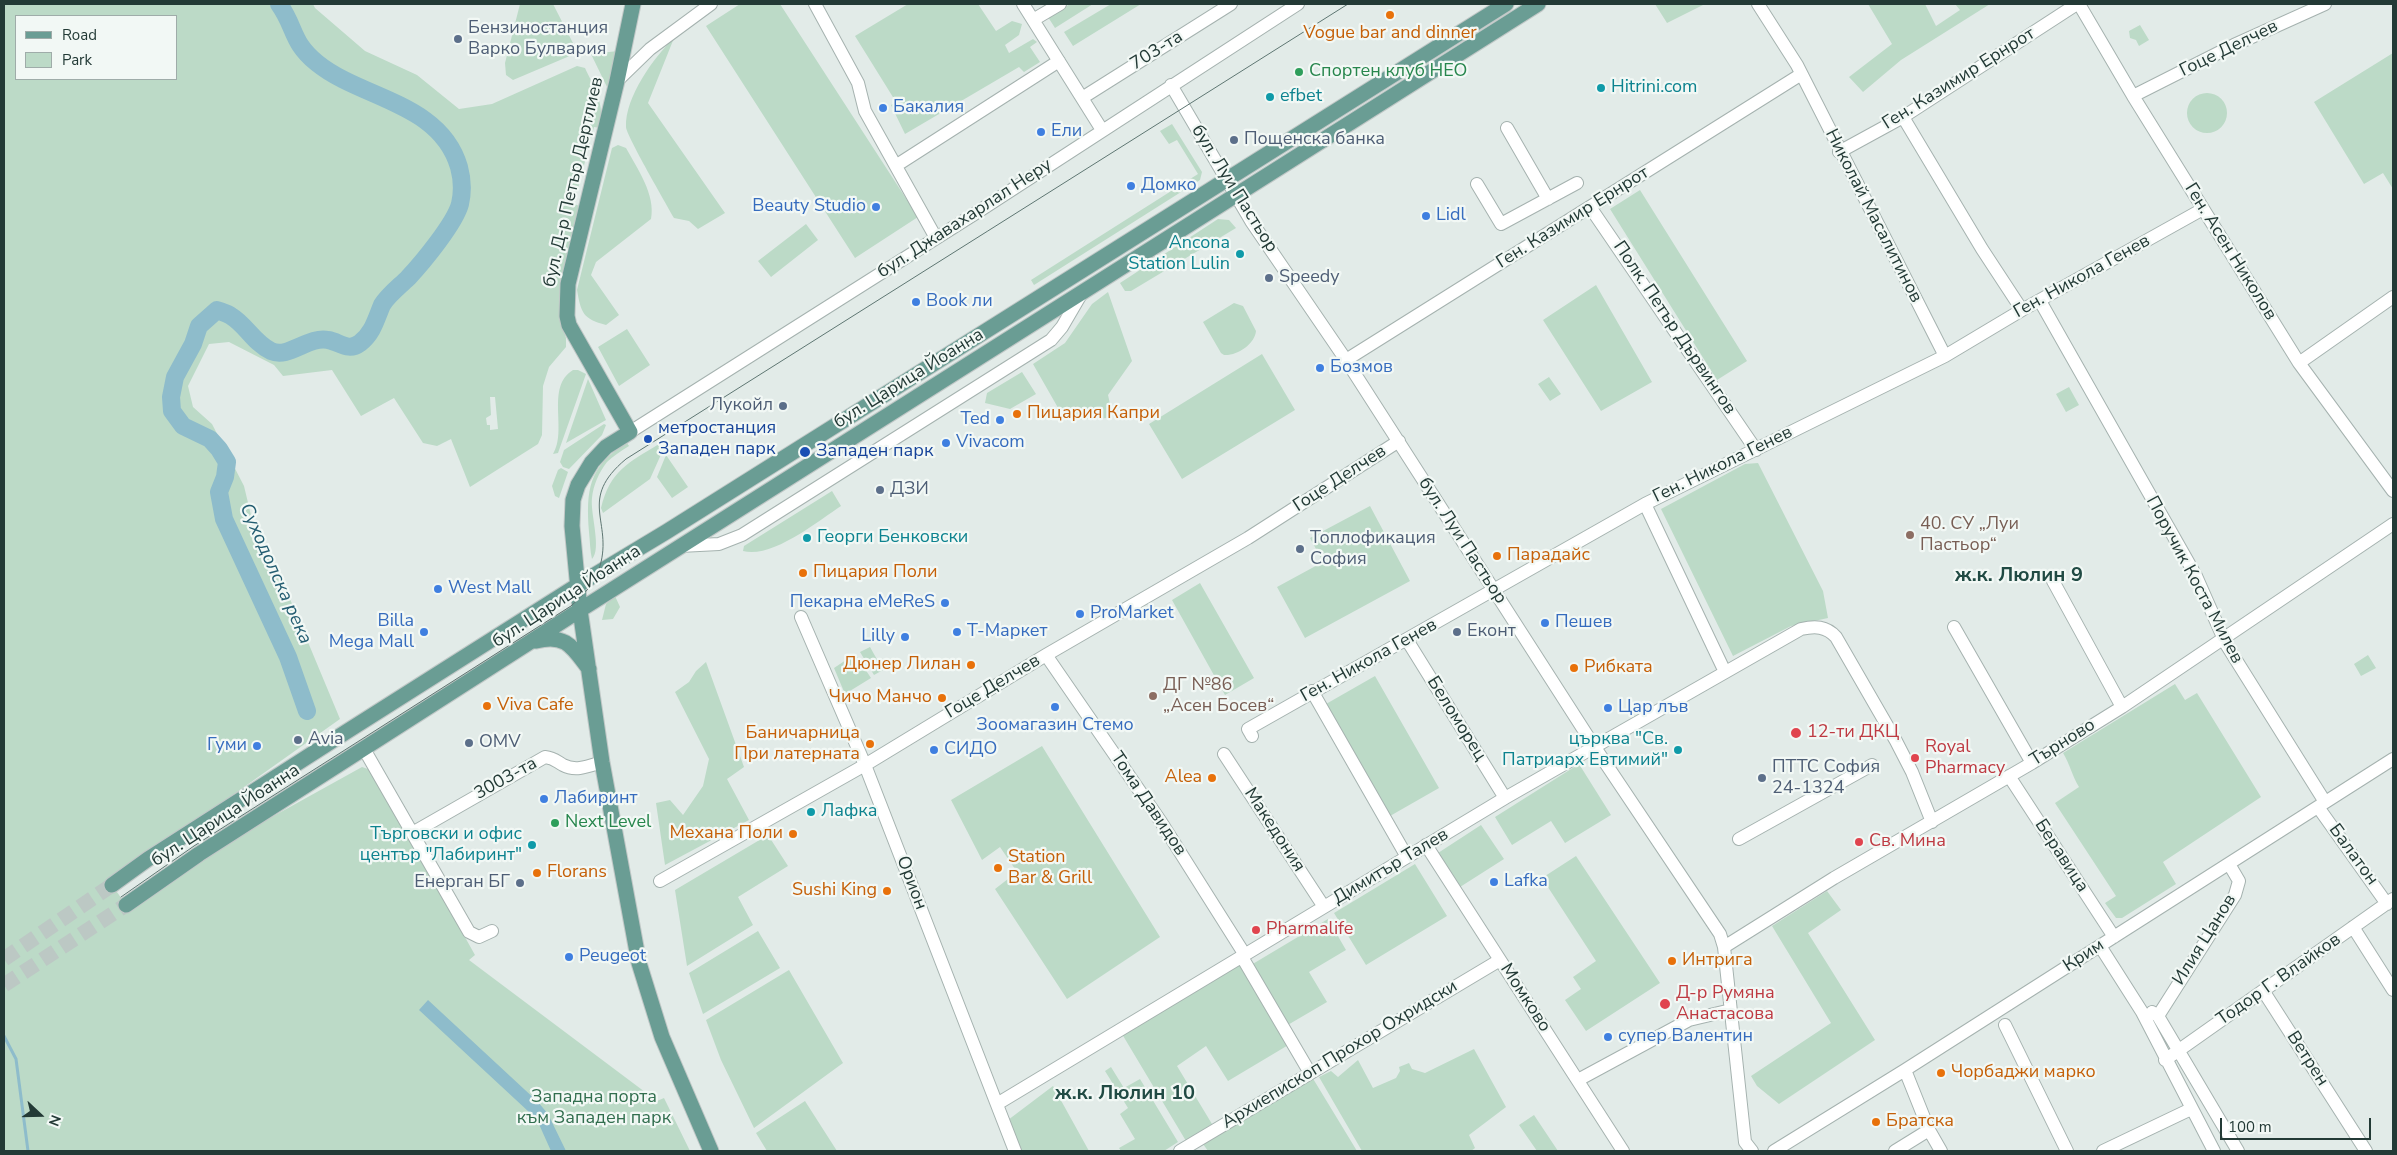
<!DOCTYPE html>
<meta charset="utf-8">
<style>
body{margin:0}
#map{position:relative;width:2397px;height:1155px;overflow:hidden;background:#e2ebe8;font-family:"Nunito Sans",sans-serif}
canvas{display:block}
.frame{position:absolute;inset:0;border:5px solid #233a36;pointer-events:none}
.legend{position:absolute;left:15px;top:15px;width:162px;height:65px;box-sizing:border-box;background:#f2f8f5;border:1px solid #9faca9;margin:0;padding:6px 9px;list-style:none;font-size:15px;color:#233a36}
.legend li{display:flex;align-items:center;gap:10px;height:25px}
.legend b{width:25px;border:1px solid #9faca9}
.north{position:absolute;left:15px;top:1090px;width:50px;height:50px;-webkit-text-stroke:4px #f2f8f5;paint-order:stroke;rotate:111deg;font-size:14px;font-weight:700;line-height:20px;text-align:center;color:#233a36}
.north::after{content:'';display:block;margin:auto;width:18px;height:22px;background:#233a36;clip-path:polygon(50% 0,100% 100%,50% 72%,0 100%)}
.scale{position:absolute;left:2220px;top:1118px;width:151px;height:22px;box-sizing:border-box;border:2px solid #233a36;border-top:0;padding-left:6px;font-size:15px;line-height:18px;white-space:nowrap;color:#233a36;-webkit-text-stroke:4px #f2f8f5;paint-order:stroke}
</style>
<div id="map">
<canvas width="2397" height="1155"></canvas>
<div class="frame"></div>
<ul class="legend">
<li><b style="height:6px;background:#6a9d94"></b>Road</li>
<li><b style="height:14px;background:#bcdac7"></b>Park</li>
</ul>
<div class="north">N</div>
<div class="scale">100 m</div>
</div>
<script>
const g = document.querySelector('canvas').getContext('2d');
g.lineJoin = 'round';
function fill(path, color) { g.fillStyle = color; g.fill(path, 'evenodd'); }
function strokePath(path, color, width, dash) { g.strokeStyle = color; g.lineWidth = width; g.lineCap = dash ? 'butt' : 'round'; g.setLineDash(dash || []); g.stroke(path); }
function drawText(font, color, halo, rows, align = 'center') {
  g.font = font + ' "Nunito Sans",sans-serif'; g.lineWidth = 4.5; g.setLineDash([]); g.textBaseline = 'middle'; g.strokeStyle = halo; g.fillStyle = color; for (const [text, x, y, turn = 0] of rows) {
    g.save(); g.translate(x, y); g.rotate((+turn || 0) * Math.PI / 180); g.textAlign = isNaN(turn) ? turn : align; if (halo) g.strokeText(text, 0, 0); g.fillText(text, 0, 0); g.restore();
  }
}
const green = new Path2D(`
 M4 4H313L315 8 365 51 417 75 459 109 492 104 577 66 585 68C595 89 605 105 600 128L594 127 574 204 580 206 560 317 566 338V347L549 367 543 386 542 435 538 444 470 487 451 439 437 446 423 443 394 398 361 416 332 370 283 376 274 365 229 342 209 344 188 386 193 407 212 424 244 486 255 532 290 599 340 719 110 882 126 905 243 833 362 767 371 770 475 955 469 960 657 1101 664 1098 690 1151H4ZM16 16H176V79H16ZM490 397H495L498 429 490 430V425H487L486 418 491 415Z
 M520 4H553L575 47 572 55 513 80 506 75 505 63Z
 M740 4H780L918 217 855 258 706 26Z
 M908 4H978L996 31 1012 21 1022 24 1019 35 1005 45 1009 53 1033 39 1037 42 1030 47 1040 62 1024 72 1019 67 905 134 891 105 896 102 855 36Z
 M1070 4H1093L1055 28 1048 17Z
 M1111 4H1141L1073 46 1064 32Z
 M1655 4H1705L1667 23Z
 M1868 4H1925L1936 26 1960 10 1955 4H1990L1901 60 1863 92 1849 77 1892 44Z
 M2140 25 2149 40 2139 46 2136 40 2130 38 2129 31Z
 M674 38 648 103 725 213 698 229 689 221 674 218C667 205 626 135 626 127 625 97 654 57 674 38Z
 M618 51 610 87H607L591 54Z
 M2393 53V189L2383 173 2364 184 2314 102Z
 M2187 113a20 20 0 1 1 40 0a20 20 0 1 1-40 0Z
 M1172 124 1202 172 1200 180 1034 285 1031 280 1198 174 1177 140 1169 144 1160 131Z
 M618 145 626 148C637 168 656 195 651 219L596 262 591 275 619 315 606 325C583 319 581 313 577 290L612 148Z
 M1640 190 1747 361 1717 380 1610 209Z
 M1218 219 1229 220 1236 228 1131 291H1125L1120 283Z
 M806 224 818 240 771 277 758 261Z
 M1596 285 1652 382 1601 411 1543 320Z
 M1108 292 1132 361 1108 395 1112 413 1108 418 1065 420 1033 364 1065 343 1092 304Z
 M1234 303 1243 306 1256 331C1255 344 1237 356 1224 355L1221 353 1203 322Z
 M627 329 650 365 619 386 598 347Z
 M1262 354 1295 410 1182 479 1149 424Z
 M573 370H578L586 374 558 453 553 454C568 430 545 387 573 370Z
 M1022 372 1036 394 1010 409 985 403 987 393Z
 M1549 377 1561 394 1550 401 1538 384Z
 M588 379 606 420 566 443Z
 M2069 387 2079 405 2066 412 2056 394Z
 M604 424 606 425 602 435 569 469 563 467 560 462 564 450Z
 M627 443 629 446C621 451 613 456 607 462 599 472 593 486 592 498 590 513 602 549 592 559 590 551 590 541 589 532 586 491 588 466 627 443Z
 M659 444 663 450 650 479 603 513 601 508C610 471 628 463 659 444Z
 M666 455 688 487 672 498 657 477Z
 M1758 463 1823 591 1828 618 1791 626 1733 656 1661 509 1745 464Z
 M561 468 568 472 559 498 555 496 552 486 558 470Z
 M832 491 841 506C818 521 772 559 743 551L744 546Z
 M1370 506 1410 581 1305 638 1277 587 1323 562 1310 538Z
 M1200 583 1254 678 1225 695 1172 600Z
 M615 596 620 607 613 619 602 620 606 604Z
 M870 647 883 670 874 675 860 652Z
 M855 654 871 678 845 694 834 668Z
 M2368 655 2376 668 2361 676 2354 664Z
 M706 662 744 767 727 779 749 820 665 865 656 803 670 800 683 815 703 786 709 759 675 692 689 682 696 671Z
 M1375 676 1439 788 1390 816 1326 704Z
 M2175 684 2185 700 2197 693 2261 797 2163 862 2176 884 2122 918H2116L2105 903 2116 896 2055 803 2079 787C2072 776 2070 764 2063 753Z
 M1042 746 1160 937 1067 999 995 889 1017 872 1000 847 982 860 951 800Z
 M1579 764 1611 815 1565 843 1551 821 1512 845 1495 817Z
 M1481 825 1504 859 1460 887 1438 853Z
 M768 835 788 866 738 897 753 925 687 966 675 890Z
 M1576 856 1660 983 1586 1031 1565 1000 1581 989 1573 977 1596 961 1542 878Z
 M1415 864 1447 916 1366 965 1334 913Z
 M1827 891 1841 910 1808 933 1875 1040 1779 1104 1757 1086 1751 1076 1831 1023 1772 926Z
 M1328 919 1346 950 1309 972 1327 1002 1286 1026 1251 965Z
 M758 931 780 968 703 1014 689 973Z
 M1241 961 1290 1044 1228 1081 1206 1046 1177 1066 1212 1124 1186 1141 1122 1034Z
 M789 970 843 1063 754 1128 721 1060 706 1020Z
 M1474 1049 1506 1107 1469 1135 1475 1148 1471 1151H1362L1319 1077 1331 1071 1338 1077 1358 1060 1373 1088 1396 1078 1400 1071 1399 1067 1409 1063 1412 1069 1425 1073Z
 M1111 1067 1124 1088 1140 1079 1178 1142 1164 1151H1121L1119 1148 1135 1139 1120 1114 1128 1108 1105 1071Z
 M1312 1077 1357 1151H1208L1203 1144Z
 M1053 1086 1089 1151H1021L1008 1120Z
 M805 1101 837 1151H767L756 1133Z
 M1534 1115 1558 1151H1537L1519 1125Z`);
const water = new Path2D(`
 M428 1000 538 1102 548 1114 566 1151H551L538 1122 529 1112 419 1010Z`);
const stream = new Path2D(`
 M4 1036 16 1059 28 1151`);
const river = new Path2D(`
 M279 4C296 28 291 42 317 63 361 99 440 102 459 167 462 178 463 191 460 204 455 223 423 262 408 278 400 286 388 295 382 305 376 319 373 333 360 343 348 352 340 342 328 340 308 336 289 359 271 351 254 343 246 325 231 316 227 313 222 312 217 310L199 326 193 344 175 377 171 397 172 411 183 426 210 439 219 449 227 462 225 477 219 492 224 519 288 657 307 711`);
const majorTunnel = new Path2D(`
 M4 959 112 885
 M4 985 126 905`);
const minor = new Path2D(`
 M815 4 858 83 865 111 936 238
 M1023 4 1102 130
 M1758 4 1797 65 1945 356
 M2079 4 2133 96 2299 363 2393 491
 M1033 20 1060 4
 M617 81 650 49 711 4
 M1171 85 1251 221 1346 360 1594 746 1720 934 1724 947 1745 1142 1752 1151
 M2133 96 2234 45 2325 4
 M1082 98 1231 4
 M1903 117 1982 249 2022 310
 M1507 128 1548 199
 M1839 152 1903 117 2077 4
 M897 165 1059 61
 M1477 184 1501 224 1577 183
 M1590 207 1756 450
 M2040 301 2196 576 2226 644 2325 802
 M1346 360 1800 75
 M2299 363 2393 297
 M630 432 976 213 1298 4
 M1645 504 1725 672
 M680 546 719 544 742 535 1051 340 1062 327 1083 291
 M2053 581 2122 707
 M801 617 865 765 1015 1151
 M1954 627 2032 763
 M1407 640 1505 798
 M1046 655 1161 822 1245 955
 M1312 691 1407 857
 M1252 736 1248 729 1645 504 1945 356 2022 310 2203 209
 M364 749 469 932 479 937 492 931
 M1224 754 1324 907
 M2009 776 2114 937
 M2318 807 2387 904
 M414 832 545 757C554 758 556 761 563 765 576 772 589 766 602 762
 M1739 839 1872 765
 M1426 845 1623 1151
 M660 881 865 765 1046 655 1248 538 1399 441
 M2353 927 2393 990
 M2100 946 2142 1012 2214 1151
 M1724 947 1834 878 2032 763 2122 707 2393 524
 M1242 957 1310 1073
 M2264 992 2366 1151
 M2152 1012 2158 1016 2238 1151
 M2158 1016 2235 895 2239 881 2229 864
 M2005 1025 2067 1151
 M2165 1060 2393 899
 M1905 1070 1929 1130 1941 1151
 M1578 1080 1689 1020 1731 1010
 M997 1104 1505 798 1801 629C1815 626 1826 626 1836 637L1896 741 1912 772 1932 822
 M1180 1151 1500 960
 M1774 1151 1905 1070 2393 759
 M1895 1151 1929 1130
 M2103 1151 2191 1109`);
const major = new Path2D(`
 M633 4 617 81 568 284 567 316 569 325 630 432 606 447 592 462 578 485 573 500 572 526 580 610 602 762 639 963 662 1037 711 1151
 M536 641C566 633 573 648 589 669
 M112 885 148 859 346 732 578 585 666 532 1506 4
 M126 905 199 854 580 610 1538 4`);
const tram = new Path2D(`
 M121 897 194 846 571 606C584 594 595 584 600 566 613 521 577 500 626 459L1348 4`);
const markers = [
 [1390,15,5,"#e8710a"],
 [458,39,5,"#5c6f8a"],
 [1299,72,5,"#2e9e5b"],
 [1601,88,5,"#0f9aa8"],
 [1270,97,5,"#0f9aa8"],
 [883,108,5,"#3f7fe0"],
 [1041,132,5,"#3f7fe0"],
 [1234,140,5,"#5c6f8a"],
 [1131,186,5,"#3f7fe0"],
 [876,207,5,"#3f7fe0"],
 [1426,216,5,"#3f7fe0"],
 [1240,254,5,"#0f9aa8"],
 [1269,278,5,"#5c6f8a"],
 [916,302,5,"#3f7fe0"],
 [1320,368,5,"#3f7fe0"],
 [783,406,5,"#5c6f8a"],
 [1017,414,5,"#e8710a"],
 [1000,420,5,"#3f7fe0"],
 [648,439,5,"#1a4fb4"],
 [946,443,5,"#3f7fe0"],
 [805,452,6,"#1a4fb4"],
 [880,490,5,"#5c6f8a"],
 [1910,535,5,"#8d6e63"],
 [807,538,5,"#0f9aa8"],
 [1300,549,5,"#5c6f8a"],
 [1497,556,5,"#e8710a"],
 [803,573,5,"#e8710a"],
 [438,589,5,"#3f7fe0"],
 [945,603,5,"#3f7fe0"],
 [1080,614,5,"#3f7fe0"],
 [1545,623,5,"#3f7fe0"],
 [424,632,5,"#3f7fe0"],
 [957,632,5,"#3f7fe0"],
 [1457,632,5,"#5c6f8a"],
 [905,637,5,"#3f7fe0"],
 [971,665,5,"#e8710a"],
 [1574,668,5,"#e8710a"],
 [1153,696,5,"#8d6e63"],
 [942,698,5,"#e8710a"],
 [487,706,5,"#e8710a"],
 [1055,707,5,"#3f7fe0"],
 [1608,708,5,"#3f7fe0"],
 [1796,733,6,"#e0444e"],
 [298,740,5,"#5c6f8a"],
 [469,743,5,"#5c6f8a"],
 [870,744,5,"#e8710a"],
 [257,746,5,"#3f7fe0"],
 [934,750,5,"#3f7fe0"],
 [1678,750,5,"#0f9aa8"],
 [1915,758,5,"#e0444e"],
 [1212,778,5,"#e8710a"],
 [1762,778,5,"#5c6f8a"],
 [544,799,5,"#3f7fe0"],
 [811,812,5,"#0f9aa8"],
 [555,823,5,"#2e9e5b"],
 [793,834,5,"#e8710a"],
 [1859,842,5,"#e0444e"],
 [532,845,5,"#0f9aa8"],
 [998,868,5,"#e8710a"],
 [537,873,5,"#e8710a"],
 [1494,882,5,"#3f7fe0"],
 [520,883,5,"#5c6f8a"],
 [887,891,5,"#e8710a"],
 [1256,930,5,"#e0444e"],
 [569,957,5,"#3f7fe0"],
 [1672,961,5,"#e8710a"],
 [1665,1004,6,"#e0444e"],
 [1608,1037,5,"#3f7fe0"],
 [1941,1073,5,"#e8710a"],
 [1876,1122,5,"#e8710a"]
];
const serviceNames = [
 ["Бензиностанция",468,29],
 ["Варко Булвария",468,50],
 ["Пощенска банка",1244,140],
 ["Speedy",1279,278],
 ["Лукойл",773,406,"right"],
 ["ДЗИ",890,490],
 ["Топлофикация",1310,539],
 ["София",1310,560],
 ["Еконт",1467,632],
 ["Avia",308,740],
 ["OMV",479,743],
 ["ПТТС София",1772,768],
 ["24-1324",1772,789],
 ["Енерган БГ",510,883,"right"]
];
const foodNames = [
 ["Vogue bar and dinner",1390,34,"center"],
 ["Пицария Капри",1027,414],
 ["Парадайс",1507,556],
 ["Пицария Поли",813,573],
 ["Дюнер Лилан",961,665,"right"],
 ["Рибката",1584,668],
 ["Чичо Манчо",932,698,"right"],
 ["Viva Cafe",497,706],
 ["Баничарница",860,734,"right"],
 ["При латерната",860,755,"right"],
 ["Alea",1202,778,"right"],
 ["Механа Поли",783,834,"right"],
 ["Station",1008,858],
 ["Bar & Grill",1008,879],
 ["Florans",547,873],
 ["Sushi King",877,891,"right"],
 ["Интрига",1682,961],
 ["Чорбаджи марко",1951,1073],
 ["Братска",1886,1122]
];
const streetNames = [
 ["Гоце Делчев",2229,49,-26],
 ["703-та",1157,51,-32],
 ["Ген. Казимир Ернрот",1959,79,-32],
 ["бул. Д-р Петър Дертлиев",574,182,-77],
 ["бул. Луи Пастьор",1234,189,58],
 ["Николай Масалитинов",1873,216,63],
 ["Ген. Казимир Ернрот",1573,218,-32],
 ["бул. Джавахарлал Неру",965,219,-33],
 ["Ген. Асен Николов",2230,252,58],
 ["Ген. Никола Генев",2082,277,-29],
 ["Полк. Петър Дървингов",1674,328,56],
 ["бул. Царица Йоанна",909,379,-32],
 ["Ген. Никола Генев",1723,465,-26],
 ["Гоце Делчев",1340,479,-33],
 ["бул. Луи Пастьор",1462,541,57],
 ["Поручик Коста Милев",2194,580,62],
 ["бул. Царица Йоанна",567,597,-33],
 ["Ген. Никола Генев",1369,661,-29],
 ["Гоце Делчев",993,687,-31],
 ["Беломорец",1456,719,58],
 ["Търново",2063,743,-32],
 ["3003-та",506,779,-29],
 ["Тома Давидов",1148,804,56],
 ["бул. Царица Йоанна",226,816,-33],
 ["Македония",1274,830,57],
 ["Балатон",2353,855,54],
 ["Беравица",2061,856,57],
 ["Димитър Талев",1391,867,-31],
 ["Орион",911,883,69],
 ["Илия Цанов",2205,940,-58],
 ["Крим",2084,956,-33],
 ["Тодор Г. Влайков",2279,980,-35],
 ["Момково",1525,998,57],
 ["Архиепископ Прохор Охридски",1340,1055,-31],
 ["Ветрен",2307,1059,57]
];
const leisureNames = [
 ["Спортен клуб НЕО",1309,72],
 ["Next Level",565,823]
];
const cultureNames = [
 ["Hitrini.com",1611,88],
 ["efbet",1280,97],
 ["Ancona",1230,244,"right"],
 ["Station Lulin",1230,265,"right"],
 ["Георги Бенковски",817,538],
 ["църква \"Св.",1668,740,"right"],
 ["Патриарх Евтимий\"",1668,761,"right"],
 ["Лафка",821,812],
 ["Търговски и офис",522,835,"right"],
 ["център \"Лабиринт\"",522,856,"right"]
];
const shopNames = [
 ["Бакалия",893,108],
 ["Ели",1051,132],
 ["Домко",1141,186],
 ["Beauty Studio",866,207,"right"],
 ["Lidl",1436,216],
 ["Book ли",926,302],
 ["Бозмов",1330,368],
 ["Ted",990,420,"right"],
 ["Vivacom",956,443],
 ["West Mall",448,589],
 ["Пекарна eMeReS",935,603,"right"],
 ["ProMarket",1090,614],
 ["Billa",414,622,"right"],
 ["Mega Mall",414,643,"right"],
 ["Пешев",1555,623],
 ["Т-Маркет",967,632],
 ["Lilly",895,637,"right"],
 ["Цар лъв",1618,708],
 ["Зоомагазин Стемо",1055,726,"center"],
 ["Гуми",247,746,"right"],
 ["СИДО",944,750],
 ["Лабиринт",554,799],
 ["Lafka",1504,882],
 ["Peugeot",579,957],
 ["супер Валентин",1618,1037]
];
const transitNames = [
 ["метростанция",658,429],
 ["Западен парк",658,450],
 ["Западен парк",816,452]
];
const educationNames = [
 ["40. СУ „Луи",1920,525],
 ["Пастьор“",1920,546],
 ["ДГ №86",1163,686],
 ["„Асен Босев“",1163,707]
];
const healthNames = [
 ["12-ти ДКЦ",1807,733],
 ["Royal",1925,748],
 ["Pharmacy",1925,769],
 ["Св. Мина",1869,842],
 ["Pharmalife",1266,930],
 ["Д-р Румяна",1676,994],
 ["Анастасова",1676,1015]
];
const parkNames = [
 ["Западна порта",594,1098],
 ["към Западен парк",594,1119]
];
const waterNames = [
 ["Суходолска река",275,574,66]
];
const quarterNames = [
 ["ж.к. Люлин 9",2019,576],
 ["ж.к. Люлин 10",1125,1094]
];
fill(green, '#bcdac7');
fill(water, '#8ebccb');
strokePath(stream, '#8ebccb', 3);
strokePath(river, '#8ebccb', 18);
strokePath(majorTunnel, '#bcc8c4', 15, [15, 8]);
strokePath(minor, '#a5b2af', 14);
strokePath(major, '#c1c8c7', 17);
strokePath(minor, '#fff', 12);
strokePath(major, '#6a9d94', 15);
strokePath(tram, '#5e7672', 1);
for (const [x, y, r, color] of markers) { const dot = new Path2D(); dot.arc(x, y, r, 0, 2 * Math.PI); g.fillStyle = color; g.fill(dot); strokePath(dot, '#f2f8f5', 2); }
drawText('18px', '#4e5e75', '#f2f8f5', serviceNames, 'left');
drawText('18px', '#c56008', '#f2f8f5', foodNames, 'left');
drawText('18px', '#233a36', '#f2f8f5', streetNames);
drawText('18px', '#27864d', '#f2f8f5', leisureNames, 'left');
drawText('18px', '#0d838f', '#f2f8f5', cultureNames, 'left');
drawText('18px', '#366cbe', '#f2f8f5', shopNames, 'left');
drawText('18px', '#164399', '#f2f8f5', transitNames, 'left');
drawText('18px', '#785e54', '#f2f8f5', educationNames, 'left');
drawText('18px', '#be3a42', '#f2f8f5', healthNames, 'left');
drawText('18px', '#316e4e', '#f2f8f5', parkNames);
drawText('italic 19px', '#235d71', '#f2f8f5', waterNames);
drawText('bold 20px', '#214b44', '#f2f8f5', quarterNames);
</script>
